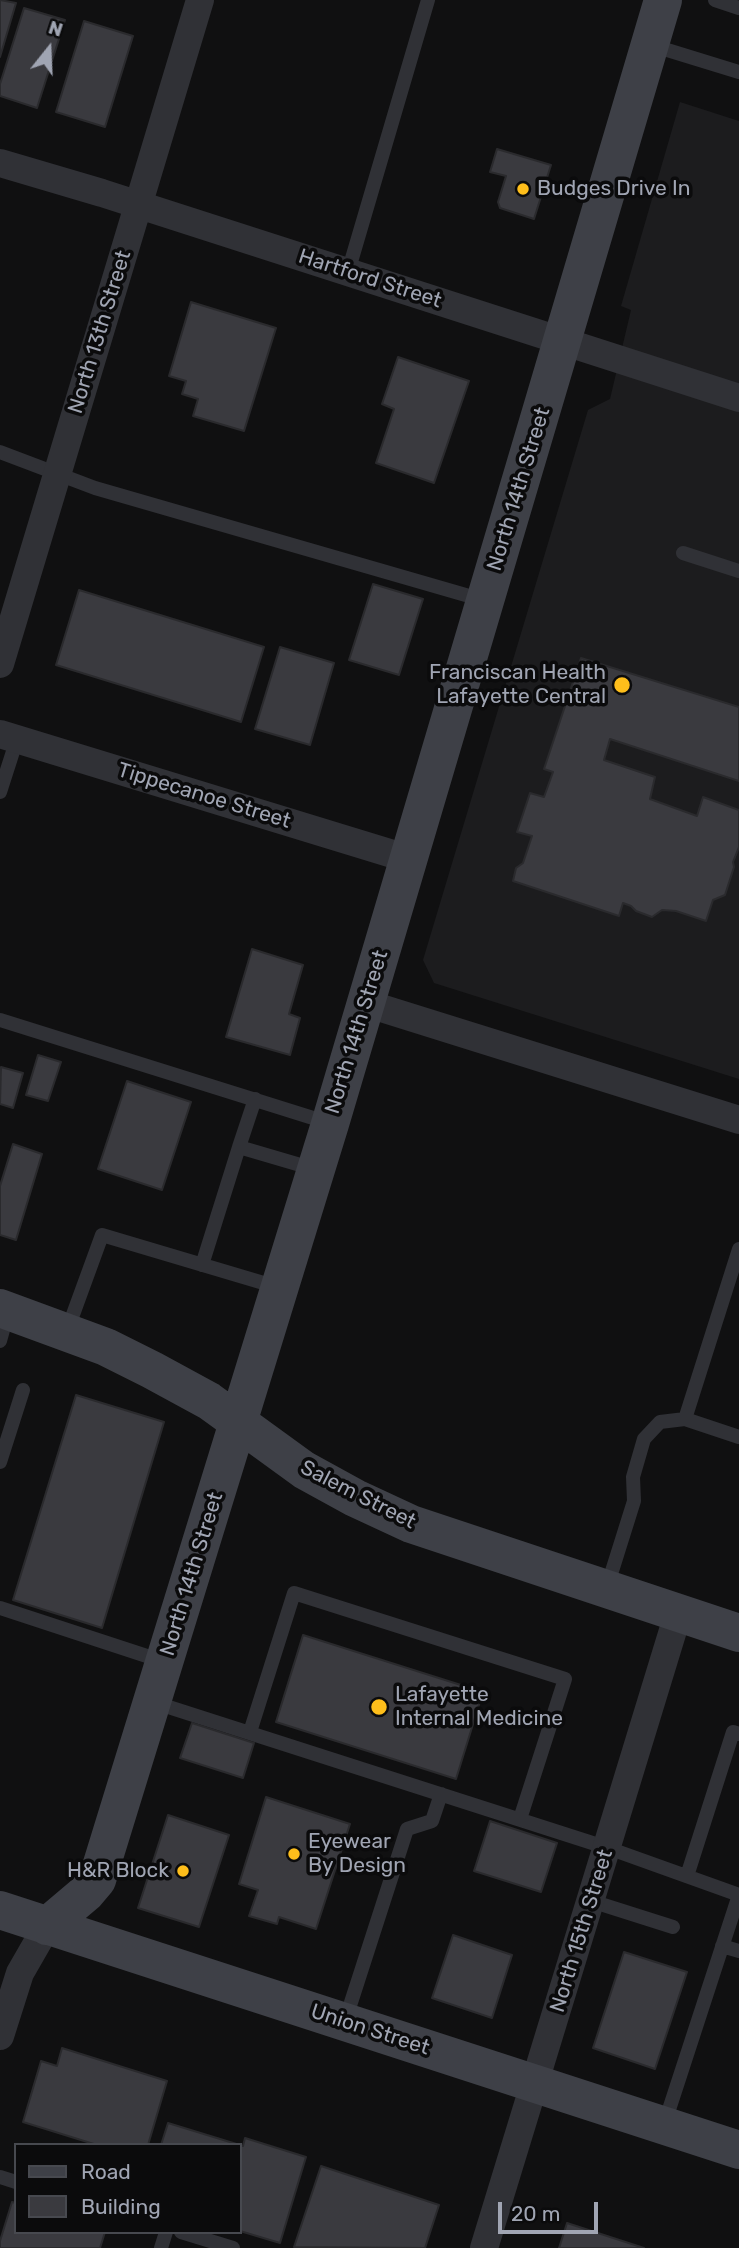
<!DOCTYPE html>
<style>
body{margin:0}
#map{position:relative;width:739px;height:2248px;overflow:hidden;background:#101011;font-family:Rubik,sans-serif}
canvas{display:block}
.legend{position:absolute;left:14px;top:2143px;width:228px;height:91px;box-sizing:border-box;background:#0b0b0c;border:2px solid #47494f;margin:0;padding:9px 12px;list-style:none;font-size:21px;color:#a0a5b3}
.legend li{display:flex;align-items:center;gap:14px;height:35px}
.legend b{width:35px;border:2px solid #47494f}
.north{position:absolute;left:14px;top:14px;width:70px;height:70px;-webkit-text-stroke:5px #0b0b0c;paint-order:stroke;rotate:18deg;font-size:19px;font-weight:700;line-height:28px;text-align:center;color:#a0a5b3}
.north::after{content:'';display:block;margin:auto;width:24px;height:32px;background:#a0a5b3;clip-path:polygon(50% 0,100% 100%,50% 72%,0 100%)}
.scale{position:absolute;left:498px;top:2202px;width:100px;height:32px;box-sizing:border-box;border:4px solid #a0a5b3;border-top:0;padding-left:9px;font-size:21px;line-height:24px;white-space:nowrap;color:#a0a5b3;-webkit-text-stroke:5px #0b0b0c;paint-order:stroke}
</style>
<div id="map">
<canvas width="739" height="2248"></canvas>
<ul class="legend">
<li><b style="height:9px;background:#3e4047"></b>Road</li>
<li><b style="height:19px;background:#3a3a3f"></b>Building</li>
</ul>
<div class="north">N</div>
<div class="scale">20 m</div>
</div>
<script>
const g = document.querySelector('canvas').getContext('2d');
g.lineJoin = 'round';
function fill(path, color) { g.fillStyle = color; g.fill(path, 'evenodd'); }
function strokePath(path, color, width, dash) { g.strokeStyle = color; g.lineWidth = width; g.lineCap = dash ? 'butt' : 'round'; g.setLineDash(dash || []); g.stroke(path); }
function drawText(font, color, halo, rows, align = 'center') {
  g.font = font + ' Rubik,sans-serif'; g.lineWidth = 7; g.setLineDash([]); g.textBaseline = 'middle'; g.strokeStyle = halo; g.fillStyle = color; for (const [text, x, y, turn = 0] of rows) {
    g.save(); g.translate(x, y); g.rotate((+turn || 0) * Math.PI / 180); g.textAlign = isNaN(turn) ? turn : align; if (halo) g.strokeText(text, 0, 0); g.fillText(text, 0, 0); g.restore();
  }
}
const built = new Path2D(`
 M680 102 739 121V1079L434 983 423 960 588 410 610 399 631 310 621 306Z`);
const building = new Path2D(`
 M0 0 16 3 0 57Z
 M24 8 65 20 37 108 0 96V84Z
 M84 21 133 36 105 127 56 112Z
 M497 149 551 165 534 219 500 208 498 202 506 176 490 172Z
 M191 302 276 328 244 431 193 416 198 399 182 394 186 381 169 376Z
 M398 357 469 381 434 483 376 463 394 409 382 404Z
 M373 584 423 599 399 675 349 660Z
 M79 590 264 647 241 722 56 665Z
 M280 647 334 663 310 745 255 729Z
 M581 658 739 707V781L610 739 604 760 655 777 650 799 697 816 703 797 739 810V847L733 862 734 867 725 895 713 900 706 921 676 911 662 910 652 917 636 911 631 906 623 903 619 916 513 881 516 868 523 863 532 836 517 832 530 793 544 797 553 772 544 769Z
 M252 949 303 965 289 1014 300 1018 290 1055 226 1037Z
 M38 1055 61 1062 48 1101 26 1095Z
 M1 1067 23 1073 13 1108 0 1104Z
 M127 1081 191 1102 162 1190 98 1169Z
 M13 1144 42 1154 16 1240 0 1235V1186Z
 M76 1395 164 1422 102 1628 13 1600Z
 M303 1635 483 1692 456 1779 276 1722Z
 M192 1723 254 1743 243 1778 180 1758Z
 M266 1797 350 1824 316 1929 279 1917 277 1924 249 1916 258 1890 239 1884Z
 M168 1815 229 1835 199 1927 138 1908Z
 M490 1821 557 1843 541 1892 474 1871Z
 M453 1935 512 1955 492 2018 432 1998Z
 M624 1952 687 1972 655 2069 593 2048Z
 M62 2048 167 2081 148 2145H97L23 2122 41 2061 57 2066Z
 M168 2123 243 2146 245 2138 306 2157 280 2243 240 2231V2145H161Z
 M321 2166 439 2205 425 2248 294 2247Z
 M12 2202 16 2203V2232H105L100 2248H0V2241Z
 M567 2223 644 2248H559Z`);
const lane = new Path2D(`
 M715 0 739 8
 M651 45 739 72
 M348 272 428 0
 M0 452 95 488 483 600
 M683 553 739 571
 M0 792 17 739
 M0 1020 329 1123
 M239 1147 255 1099
 M202 1265 239 1147 314 1169
 M67 1331 102 1235 277 1287
 M0 1341 8 1312
 M685 1419 739 1249
 M0 1462 23 1390
 M607 1587 634 1501 633 1477 644 1439 660 1422 685 1419 739 1437
 M0 1608 162 1661
 M153 1702 608 1848 739 1895
 M250 1732 294 1593 565 1679 520 1819
 M687 1876 733 1732 739 1734
 M591 1901 673 1927
 M722 1946 739 1951
 M345 2021 407 1829 432 1821 441 1794
 M664 2125 739 1895
 M0 2177 16 2182
 M181 2232 233 2248
 M161 2248 166 2232`);
const street = new Path2D(`
 M0 163 102 193 739 398
 M0 664 200 0
 M0 734 409 859
 M365 1003 739 1120
 M0 2036 20 1973 47 1926
 M484 2248 678 1614`);
const secondary = new Path2D(`
 M0 1308 106 1347 152 1370 209 1401 304 1470 355 1498 411 1524 739 1633
 M0 1910 739 2150
 M47 1926 86 1893 97 1880 330 1124 663 0`);
const markers = [
 [523,189,7,"#febe1b"],
 [622,685,9,"#febe1b"],
 [379,1707,9,"#febe1b"],
 [294,1854,7,"#febe1b"],
 [183,1871,7,"#febe1b"]
];
const poiNames = [
 ["Budges Drive In",537,189],
 ["Franciscan Health",606,673,"right"],
 ["Lafayette Central",606,697,"right"],
 ["Lafayette",395,1695],
 ["Internal Medicine",395,1719],
 ["Eyewear",308,1842],
 ["By Design",308,1866],
 ["H&R Block",169,1871,"right"]
];
const streetNames = [
 ["Hartford Street",370,279,18],
 ["North 13th Street",100,332,-73],
 ["North 14th Street",519,489,-73],
 ["Tippecanoe Street",204,796,17],
 ["North 14th Street",357,1032,-73],
 ["Salem Street",358,1495,27],
 ["North 14th Street",192,1574,-73],
 ["North 15th Street",582,1931,-73],
 ["Union Street",370,2030,18]
];
fill(built, '#1c1c1e');
fill(building, '#3a3a3f');
strokePath(building, '#2a2a2d', 2);
strokePath(lane, '#303136', 14);
strokePath(street, '#303136', 28);
strokePath(secondary, '#3e4047', 38);
for (const [x, y, r, color] of markers) { const dot = new Path2D(); dot.arc(x, y, r, 0, 2 * Math.PI); g.fillStyle = color; g.fill(dot); strokePath(dot, '#0b0b0c', 2.5); }
drawText('21px', '#a0a5b3', '#0b0b0c', poiNames, 'left');
drawText('21px', '#a0a5b3', '#0b0b0c', streetNames);
</script>
